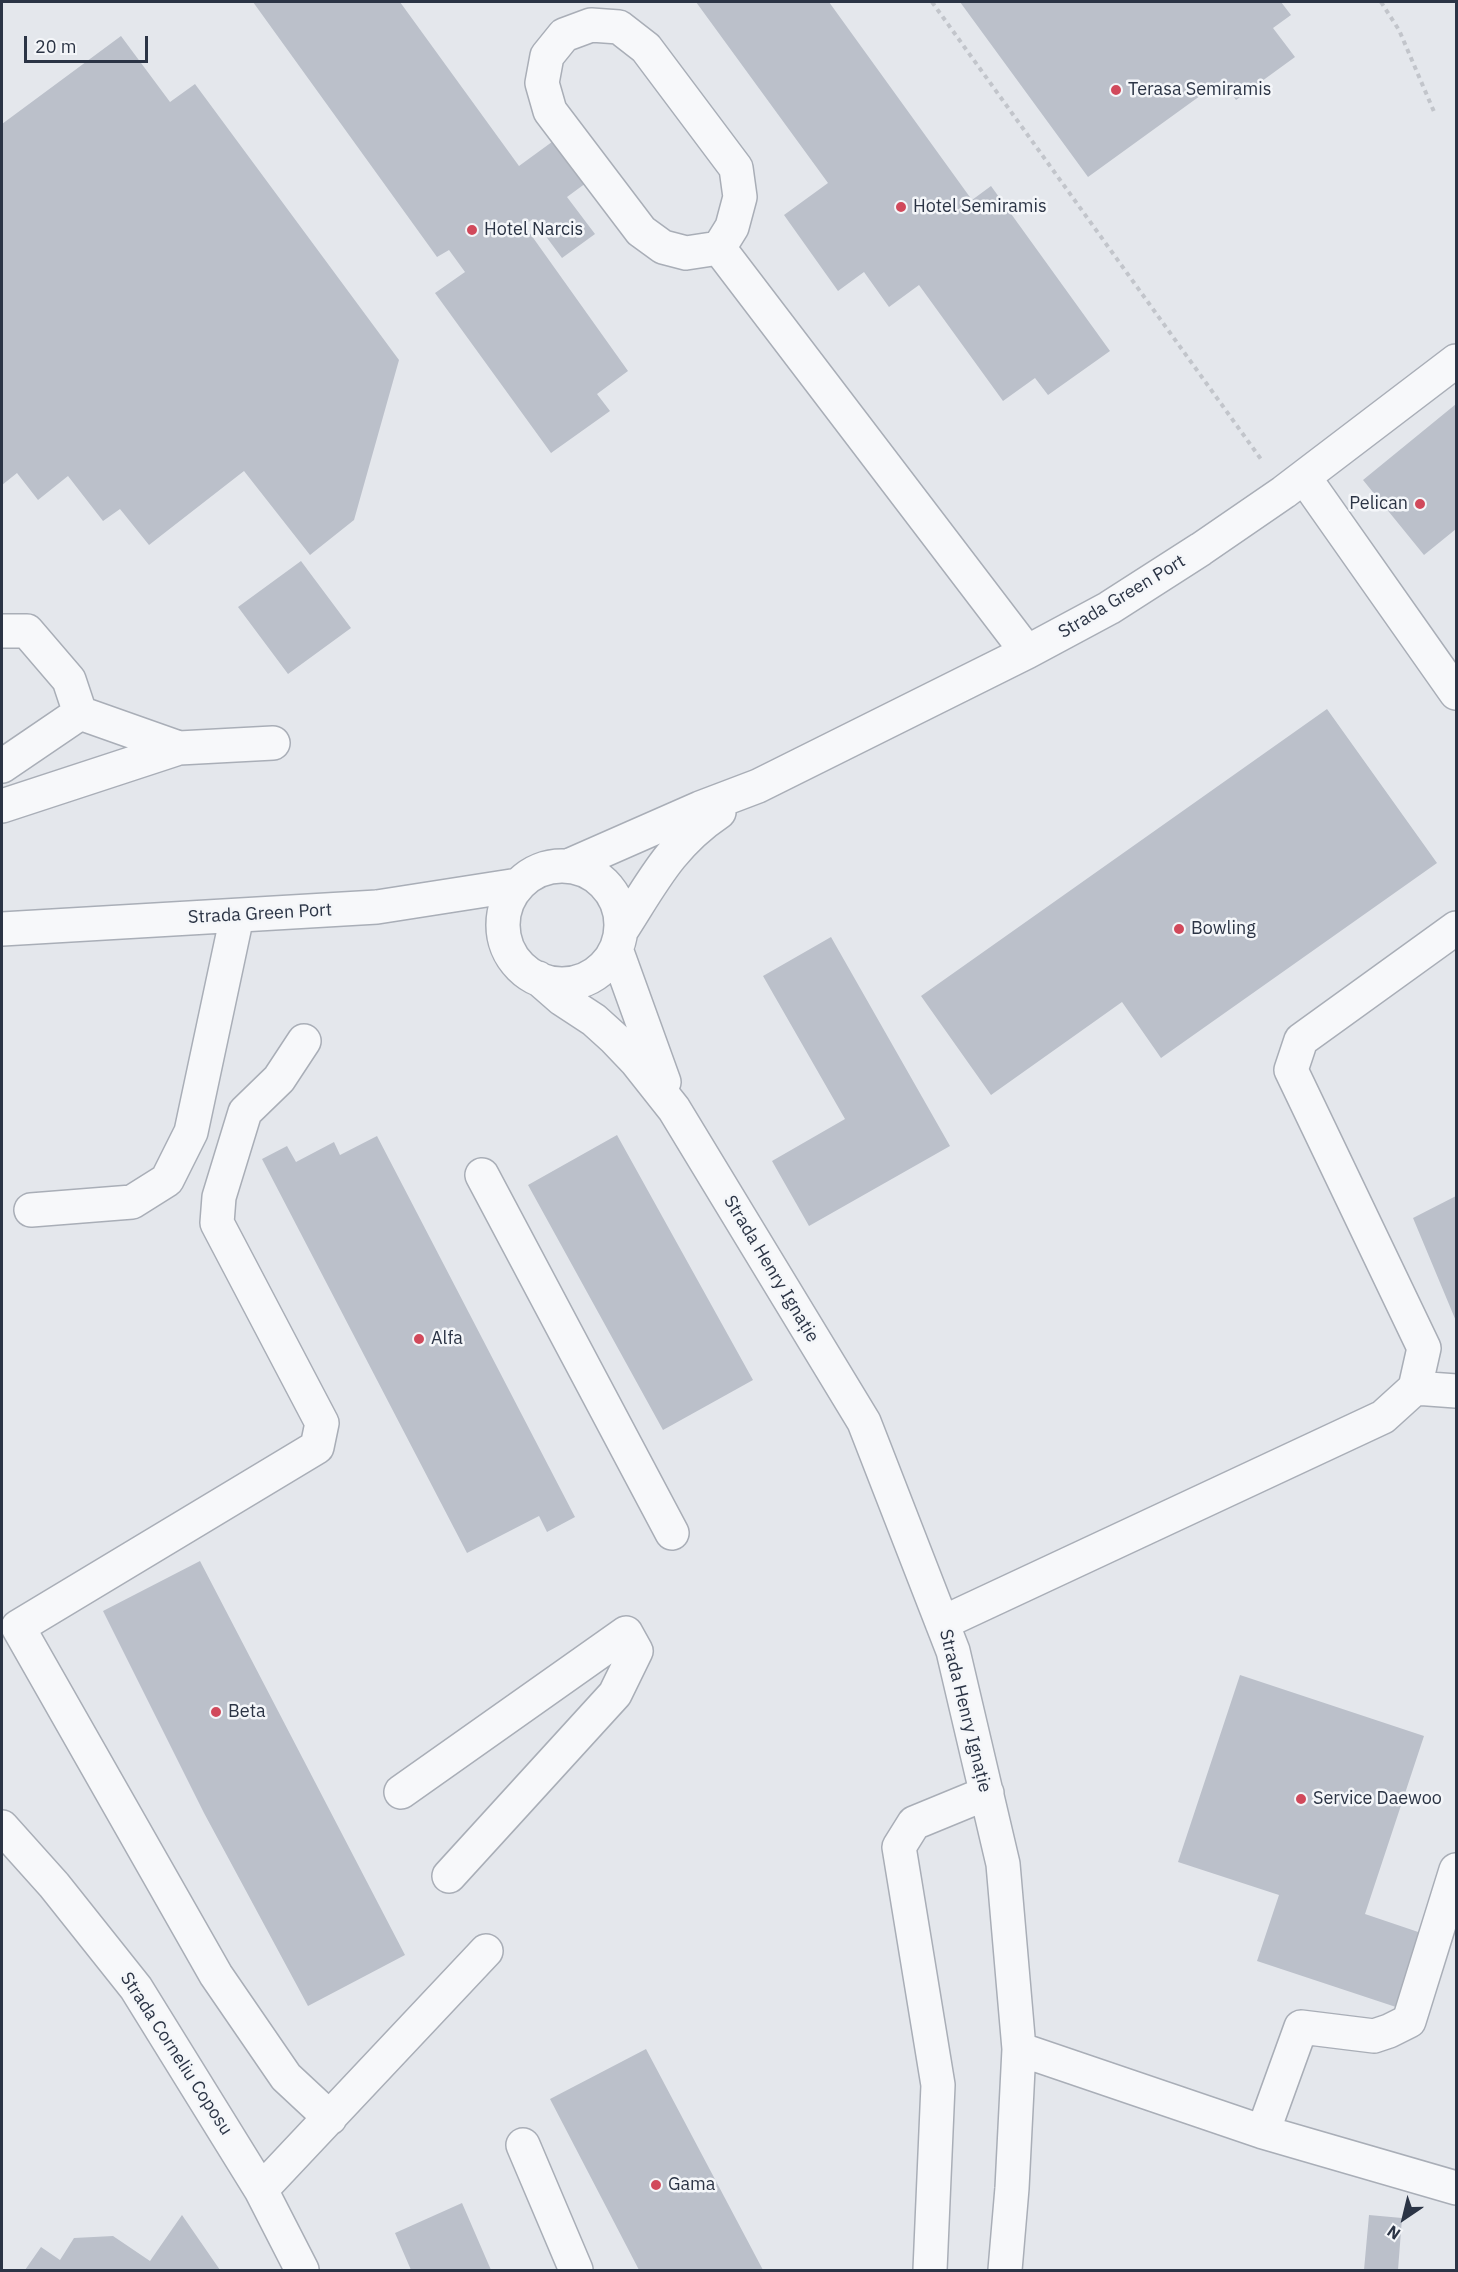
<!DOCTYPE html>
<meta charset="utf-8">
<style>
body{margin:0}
#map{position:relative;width:1458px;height:2272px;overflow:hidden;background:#e4e7ec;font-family:"IBM Plex Sans",sans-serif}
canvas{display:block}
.frame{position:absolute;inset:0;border:3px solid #2b3445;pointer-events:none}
.north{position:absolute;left:1374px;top:2188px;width:60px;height:60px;-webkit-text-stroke:4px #f4f6f9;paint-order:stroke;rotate:215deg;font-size:16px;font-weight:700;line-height:24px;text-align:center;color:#2b3445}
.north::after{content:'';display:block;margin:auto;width:21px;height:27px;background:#2b3445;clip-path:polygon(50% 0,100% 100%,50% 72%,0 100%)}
.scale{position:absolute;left:24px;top:36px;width:124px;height:27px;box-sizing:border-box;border:3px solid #2b3445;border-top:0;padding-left:8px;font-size:18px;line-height:21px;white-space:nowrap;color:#2b3445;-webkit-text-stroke:4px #f4f6f9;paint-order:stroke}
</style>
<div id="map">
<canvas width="1458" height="2272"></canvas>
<div class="frame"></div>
<div class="north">N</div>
<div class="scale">20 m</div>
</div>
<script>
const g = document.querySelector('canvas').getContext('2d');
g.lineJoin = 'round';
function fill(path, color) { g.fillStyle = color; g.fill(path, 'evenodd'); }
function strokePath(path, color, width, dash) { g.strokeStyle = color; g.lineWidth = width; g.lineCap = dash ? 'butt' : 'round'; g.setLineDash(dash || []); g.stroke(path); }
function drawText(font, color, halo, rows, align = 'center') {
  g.font = font + ' "IBM Plex Sans",sans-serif'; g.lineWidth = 5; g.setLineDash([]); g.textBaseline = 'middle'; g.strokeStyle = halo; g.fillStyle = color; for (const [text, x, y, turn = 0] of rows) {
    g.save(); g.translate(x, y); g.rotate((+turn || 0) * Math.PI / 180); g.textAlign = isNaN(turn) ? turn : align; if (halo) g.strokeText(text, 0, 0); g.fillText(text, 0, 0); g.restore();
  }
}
const building = new Path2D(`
 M253 2H400L519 166 556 139 586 183 567 197 595 234 562 258 533 219 524 225 628 371 597 394 610 411 551 453 435 293 465 272 449 250 437 257Z
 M696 2H829L972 200 991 186 1110 351 1048 395 1035 378 1003 401 919 285 889 307 864 272 838 291 784 215 828 183Z
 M960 2H1281L1291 15 1273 28 1295 57 1236 100 1222 80 1088 177Z
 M121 36 170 102 195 84 399 360 354 520 310 555 244 471 149 545 120 509 103 521 68 476 38 500 17 473 2 485V124Z
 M1456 404V529L1424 555 1363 480Z
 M301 561 351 628 288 674 238 607Z
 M1327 709 1437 863 1161 1058 1122 1002 991 1095 921 996Z
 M831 937 950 1146 809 1226 772 1161 845 1119 763 976Z
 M617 1135 753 1380 663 1430 528 1185Z
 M377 1136 575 1517 547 1532 539 1516 467 1553 262 1159 287 1146 296 1162 334 1142 340 1155Z
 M1456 1196V1321L1413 1218Z
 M200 1561 405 1955 308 2006 204 1813 103 1611Z
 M1240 1675 1424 1736 1365 1914 1433 1937 1408 2011 1257 1961 1279 1895 1178 1862Z
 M646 2049 763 2270H639L550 2099Z
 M462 2203 491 2270H411L395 2233Z
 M182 2215 220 2270H25L41 2247 60 2260 74 2238 113 2236 150 2261Z
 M1369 2215 1402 2218 1398 2270H1364Z`);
const path = new Path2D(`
 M932 2 1263 462
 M1381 2 1399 30 1435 114`);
const minor = new Path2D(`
 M719 248 686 253 663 247 641 231 550 111 542 83 547 56 564 35 591 25 619 27 646 48 736 168 740 197 732 227 719 248 1027 652
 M1304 477 1456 693
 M2 631H27L69 680 80 713 2 766
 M80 713 179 748 273 743
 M2 806 179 748
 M568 866 700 808 758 786 1027 652 1109 608 1201 549 1284 492 1456 361
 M503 925a59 59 0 1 1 118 0a59 59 0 1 1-118 0Z
 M2 929 377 907 518 885
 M621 931C652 883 670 845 719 812
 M616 949 664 1082
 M538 978 562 999 594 1020 615 1039 636 1061 674 1109 864 1422 953 1651 1003 1864 1019 2049 1012 2188 1005 2270
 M304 1041 279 1079 245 1112 219 1197 217 1223 322 1423 317 1447 18 1627 216 1975 286 2077 330 2118
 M482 1175 672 1533
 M31 1210 132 1202 167 1180 191 1132 237 916
 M1415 1388 1456 1391
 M942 1623 1383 1417 1415 1388 1424 1348 1291 1070 1301 1040 1456 928
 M401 1792 626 1633 636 1651 615 1694 449 1876
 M2 1827 54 1885 136 1988 261 2190 302 2270
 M1019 2049 1263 2132 1456 2188
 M1263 2132 1301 2027 1374 2036 1389 2031 1409 2021 1456 1870
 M523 2145 576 2270
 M261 2190 486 1951
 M930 2270 938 2085 899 1847 914 1823 987 1793`);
const markers = [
 [1116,90,6,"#d1495b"],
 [901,207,6,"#d1495b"],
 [472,230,6,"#d1495b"],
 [1420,504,6,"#d1495b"],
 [1179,929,6,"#d1495b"],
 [419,1339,6,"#d1495b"],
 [216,1712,6,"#d1495b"],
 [1301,1799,6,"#d1495b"],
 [656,2185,6,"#d1495b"]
];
const poiNames = [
 ["Terasa Semiramis",1128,90],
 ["Hotel Semiramis",913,207],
 ["Hotel Narcis",484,230],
 ["Pelican",1408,504,"right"],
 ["Bowling",1191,929],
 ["Alfa",431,1339],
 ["Beta",228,1712],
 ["Service Daewoo",1313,1799],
 ["Gama",668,2185]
];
const streetNames = [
 ["Strada Green Port",1122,597,-31],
 ["Strada Green Port",260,914,-3],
 ["Strada Henry Ignație",771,1269,59],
 ["Strada Henry Ignație",965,1711,76],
 ["Strada Corneliu Coposu",176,2054,57]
];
fill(building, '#bbc0ca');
strokePath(minor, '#a9aeb7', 36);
strokePath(path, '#c2c5cb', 4, [4.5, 4.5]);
strokePath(minor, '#f7f8fa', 33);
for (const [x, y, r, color] of markers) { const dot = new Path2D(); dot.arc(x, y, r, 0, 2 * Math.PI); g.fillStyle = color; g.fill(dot); strokePath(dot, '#f4f6f9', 2); }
drawText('18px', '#2b3445', '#f4f6f9', poiNames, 'left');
drawText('18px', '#2b3445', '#f4f6f9', streetNames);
</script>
